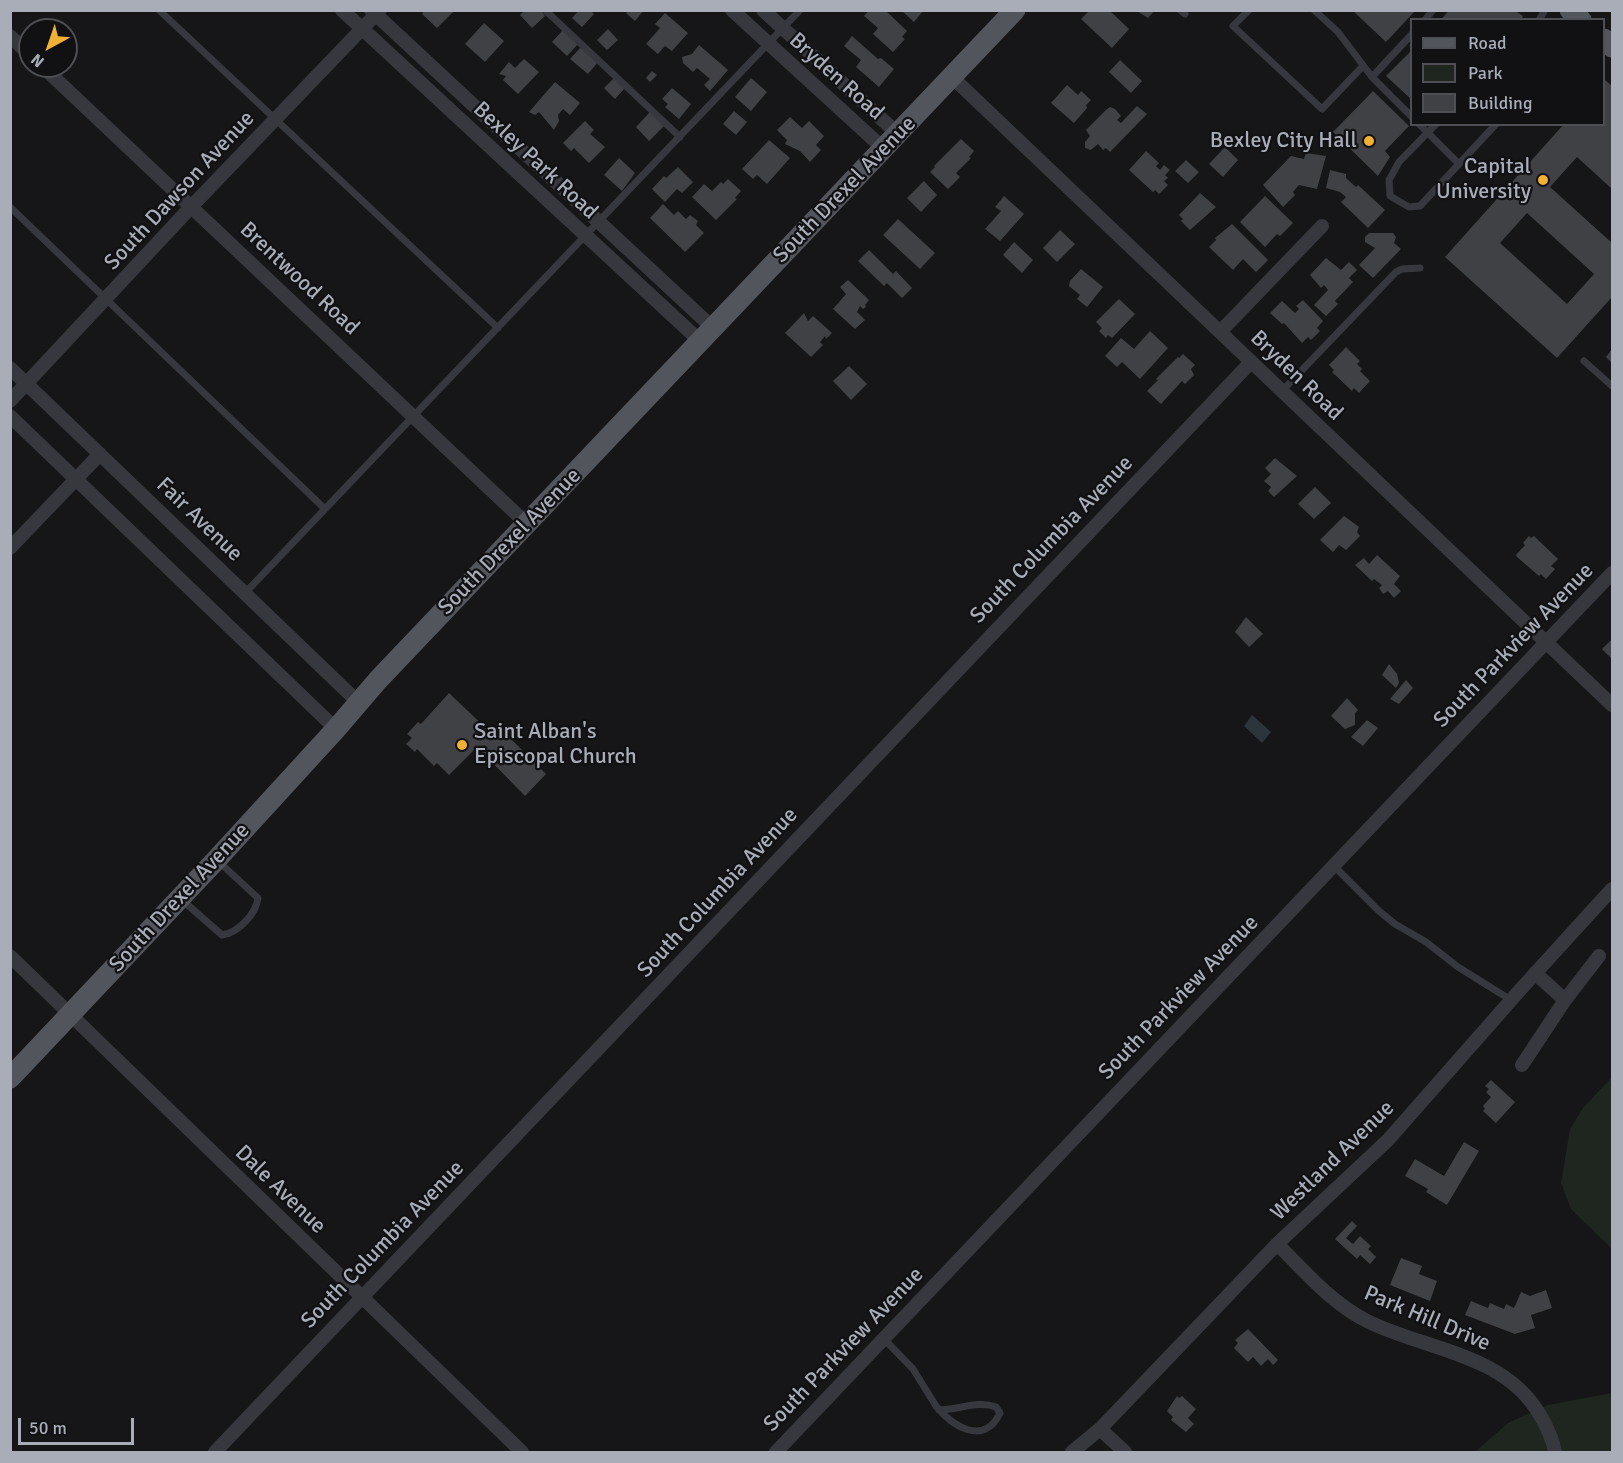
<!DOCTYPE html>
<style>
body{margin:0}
#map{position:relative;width:1623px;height:1463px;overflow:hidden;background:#161618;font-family:Signika,sans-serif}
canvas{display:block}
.frame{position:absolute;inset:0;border:12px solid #a8adb8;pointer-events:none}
.legend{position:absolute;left:1410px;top:18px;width:195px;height:108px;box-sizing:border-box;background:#111113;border:2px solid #4d4f55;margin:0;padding:8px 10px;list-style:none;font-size:18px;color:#a8adb8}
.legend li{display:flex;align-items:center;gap:12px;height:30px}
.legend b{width:30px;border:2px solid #4d4f55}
.north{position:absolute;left:18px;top:18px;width:60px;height:60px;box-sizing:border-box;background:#111113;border:2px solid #4d4f55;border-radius:50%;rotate:220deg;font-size:16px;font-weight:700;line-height:24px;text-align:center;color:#a8adb8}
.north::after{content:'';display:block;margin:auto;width:21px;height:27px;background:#f2b134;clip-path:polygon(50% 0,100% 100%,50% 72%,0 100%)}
.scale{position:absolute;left:18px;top:1418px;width:116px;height:27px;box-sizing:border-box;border:3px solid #a8adb8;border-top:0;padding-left:8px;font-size:18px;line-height:21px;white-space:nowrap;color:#a8adb8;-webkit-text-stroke:4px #111113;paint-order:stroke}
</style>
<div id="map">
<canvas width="1623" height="1463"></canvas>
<div class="frame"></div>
<ul class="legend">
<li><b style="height:8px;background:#53555c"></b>Road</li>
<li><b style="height:16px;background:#1e261f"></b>Park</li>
<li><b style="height:16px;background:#404145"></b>Building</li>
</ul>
<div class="north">N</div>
<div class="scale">50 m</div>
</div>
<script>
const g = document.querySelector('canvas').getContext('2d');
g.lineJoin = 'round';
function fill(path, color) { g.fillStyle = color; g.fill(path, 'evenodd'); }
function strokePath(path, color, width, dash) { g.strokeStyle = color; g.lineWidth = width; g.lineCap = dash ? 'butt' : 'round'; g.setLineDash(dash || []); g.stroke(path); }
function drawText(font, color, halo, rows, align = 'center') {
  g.font = font + ' Signika,sans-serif'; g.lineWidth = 4.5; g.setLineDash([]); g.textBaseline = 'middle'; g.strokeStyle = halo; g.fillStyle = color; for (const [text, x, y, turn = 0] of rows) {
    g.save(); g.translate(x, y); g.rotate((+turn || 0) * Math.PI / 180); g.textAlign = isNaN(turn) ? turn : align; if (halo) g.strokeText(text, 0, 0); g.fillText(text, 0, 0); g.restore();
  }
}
const green = new Path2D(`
 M1612 1077V1249L1571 1209 1561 1183 1570 1129 1583 1108Z
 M1612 1393V1452H1475L1508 1423 1548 1405Z`);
const water = new Path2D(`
 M1252 715 1271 732 1262 743 1244 726Z`);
const building = new Path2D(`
 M425 10H455L437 28 422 14Z
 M525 10H541L545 16 532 28 520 15Z
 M579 10H590L594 14 582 27 572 18Z
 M629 10H644L635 21 626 13Z
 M869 10H885L907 31 902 37 905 39 893 52 873 34 878 28 864 16Z
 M901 10H924L914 22Z
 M1090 10H1109L1129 29 1112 48 1081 19Z
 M1135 10H1155L1148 18Z
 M1352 10H1416L1386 42Z
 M1449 10H1514L1523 16 1521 20H1441Z
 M665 13 688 33 672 51 665 46 658 54 646 44 660 28 655 24Z
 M484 23 504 41 485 62 465 44Z
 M608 29 618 40 607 50 597 40Z
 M563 30 578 44 567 56 552 42Z
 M852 36 878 59 881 58 894 69 879 87 856 67 861 60 844 46Z
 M699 45 728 70 710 91 704 85 710 79 697 68 693 72 683 63 682 57 692 54Z
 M581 47 598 62 588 74 570 59Z
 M1412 50V100L1386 76Z
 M524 59 539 72 518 94 503 80 506 76 499 74 509 62 515 68Z
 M1120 60 1142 81 1131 93 1109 72Z
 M652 71 657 75 650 82 646 78Z
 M614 78 625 88 615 99 604 88Z
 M751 78 767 92 751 111 735 97Z
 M1605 80 1612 86V130L1611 132 1612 133V189L1577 157 1550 187 1612 243V297L1557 358 1445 257 1564 124H1604ZM1527 213 1594 274 1567 304 1500 243Z
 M555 82 580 103 570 115 563 109 558 115 559 121 554 130 539 112 535 115 529 112Z
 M1067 85 1078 95 1081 91 1091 100 1086 105 1087 108 1074 123 1051 103Z
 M672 88 691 104 679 119 665 107 668 104 662 99Z
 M1373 91 1409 126 1385 151 1390 157 1378 176 1333 132Z
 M1137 106 1147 114 1110 152 1106 148 1103 150 1098 144 1091 150 1085 148V142L1090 136 1086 130 1106 110 1110 107 1115 109 1121 116 1117 120 1121 123Z
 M734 111 747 122 736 135 723 124Z
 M650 112 664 126 649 141 636 127Z
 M790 117 802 128 809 121 824 136 816 145 821 150 810 162 800 151 785 144 787 140 777 130Z
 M585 121 594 130 590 134 605 147 589 163 574 148 571 151 563 143Z
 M961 139 974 151 969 157 971 158 956 173 960 177 948 189 930 172 935 167 934 166Z
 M769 140 790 158 767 184 757 175 753 179 742 169Z
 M1225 147 1238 160 1223 177 1209 164Z
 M1146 151 1159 163 1156 166 1160 170 1164 165 1170 170 1165 175 1168 178 1164 181 1168 185 1159 194 1155 190 1153 192 1129 170Z
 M1306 153 1326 156 1317 189 1299 185 1293 192 1295 195 1283 207 1263 185 1291 156 1304 159Z
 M619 158 635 173 622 191 604 175Z
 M1186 160 1199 172 1188 183 1175 171Z
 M678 167 693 182 682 193 677 189 665 202 652 189 664 176 666 178Z
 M1330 170 1346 174V178L1356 187 1358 185 1385 210 1368 228 1341 202 1346 197 1340 192 1326 188Z
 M728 179 741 191 735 198 737 199 716 220 692 197 704 184 712 191 721 182 723 184Z
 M924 181 937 195 921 212 907 198Z
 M1200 193 1216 207 1190 230 1181 221 1183 219 1179 215Z
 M1004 196 1024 214 1000 241 985 229 1001 211 995 207Z
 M1265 196 1293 223 1280 236 1277 234 1265 247 1240 222Z
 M663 204 674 215 678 211 686 219 690 215 698 221 696 225 704 233 685 252 650 218Z
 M898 219 935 253 920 269 883 235Z
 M1232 224 1268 260 1256 272 1243 259 1233 270 1209 247 1216 240 1215 238Z
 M1060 230 1075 244 1057 262 1043 248Z
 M1369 233H1393L1396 237 1394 243 1401 249 1373 278 1359 265 1375 248 1365 242V237Z
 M1014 242 1033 260 1022 273 1003 255Z
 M869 250 893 274 896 271 912 288 902 298 887 283 884 286 858 261Z
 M1326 258 1341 270 1349 262 1357 270 1349 278 1353 282 1335 301 1338 304 1326 316 1314 305 1328 290 1324 285 1321 288 1310 275Z
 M1081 269 1103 287 1087 307 1077 299 1080 295 1069 286 1070 281Z
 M848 280 869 300 865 305 866 307 863 309 860 306 857 312 865 320 855 329 833 309 846 294 840 287Z
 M1119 299 1135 314 1112 338 1108 335 1106 338 1099 331 1102 328 1096 322Z
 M1303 300 1323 321 1317 328 1320 331 1311 340 1308 337 1302 343 1284 323 1282 324 1270 313 1282 301 1295 313 1299 309 1296 306Z
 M804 313 808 321 813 316 832 333 826 339 825 336 820 342 823 345 811 357 785 333Z
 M1150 331 1168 348 1140 379 1122 362 1117 367 1105 356 1121 338 1134 349Z
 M1346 347 1360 361 1357 364 1362 369 1360 371 1370 381 1359 393 1354 388 1352 391 1332 372 1334 370 1329 365Z
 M1612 349V363L1606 357Z
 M1183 354 1195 365 1191 369 1194 375 1185 384 1182 381 1161 404 1147 391 1158 380 1156 379 1178 357 1179 358Z
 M849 366 867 384 851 400 833 381Z
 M1275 458 1297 476 1274 497 1268 491 1271 487 1264 481 1271 474 1265 468Z
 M1315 487 1331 503 1314 519 1298 504Z
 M1344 516 1359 527 1357 532 1360 536 1346 550 1339 545 1333 552 1320 540Z
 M1529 536 1531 538 1534 536 1558 559 1551 566 1555 569 1546 579 1541 574 1539 576 1517 557 1516 555 1525 545 1523 543Z
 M1377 555 1400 576 1394 584 1401 591 1394 598 1388 591 1383 594 1379 588 1382 585 1374 579 1372 581 1355 565 1364 558 1369 564Z
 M1246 617 1263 634 1249 647 1235 632Z
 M1612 639V659L1602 649Z
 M1389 664 1397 674 1399 683 1396 688 1382 675Z
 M1406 680 1413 688 1399 704 1390 699Z
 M449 693 490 732 497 725 546 774 525 796 477 747 449 775 437 763 434 766 417 749 415 752 406 744 412 738 407 734 418 722 421 724Z
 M1347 698 1358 710 1355 713V725L1345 729 1331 716Z
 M1367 720 1378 728 1363 746 1351 737Z
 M1491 1080 1515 1102 1496 1123 1483 1111 1485 1109 1483 1106 1491 1097 1486 1092 1489 1089 1485 1086Z
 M1464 1142 1479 1151 1447 1205 1426 1192 1428 1189 1405 1176 1415 1159 1444 1176Z
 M1352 1221 1357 1226 1346 1238 1353 1244 1360 1236 1371 1246 1368 1249 1376 1257 1370 1264 1360 1255 1357 1259 1335 1239Z
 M1401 1258 1422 1266 1419 1274 1437 1281 1430 1301 1390 1285Z
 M1546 1290 1552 1308 1531 1315 1535 1328 1515 1334 1465 1315 1471 1301 1488 1308 1490 1303 1504 1309 1506 1304 1514 1308 1521 1292 1530 1296Z
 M1248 1329 1278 1360 1273 1365 1268 1359 1261 1366 1253 1357 1248 1362 1234 1348 1238 1343 1235 1340Z
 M1177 1396 1179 1398 1182 1396 1196 1409 1188 1418 1194 1424 1186 1432 1171 1420 1173 1417 1167 1411Z`);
const lane = new Path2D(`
 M159 10 498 328
 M545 10 680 137
 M1180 10 1185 14
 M1249 10 1233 26 1322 109 1363 66
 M1314 10 1338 32 1372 77 1412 117
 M1425 20 1433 10
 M1539 20 1545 10
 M1372 77 1412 34
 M1419 124 1459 164
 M1436 124 1399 162 1389 180 1390 196 1409 207 1420 206 1496 124
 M10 207 325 509
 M1584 361 1612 386
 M1282 391 1396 272 1402 269 1420 268
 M245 593 800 10
 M1334 866 1379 911 1395 924 1426 942 1458 967 1511 1000
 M182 900 222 935C238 933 256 914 258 898L218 861
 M884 1339 913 1369 936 1406C952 1426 984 1447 1000 1413L996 1407C978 1400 958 1410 939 1410`);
const street = new Path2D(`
 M342 10 700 341
 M371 10 713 328
 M732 10 884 149
 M763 10 898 134
 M10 36 30 55
 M42 66 527 524
 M952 77 1612 705
 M1220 332 1322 226
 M10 368 358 702
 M10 401 191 207 380 10
 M10 416 336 729
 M10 548 100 454
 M10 956 522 1452
 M1535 973 1565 1000
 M1522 1065 1565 1000 1599 956
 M1277 1244C1305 1271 1331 1303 1367 1321 1425 1350 1504 1353 1540 1415 1547 1427 1553 1439 1555 1452
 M1100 1429 1125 1452
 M215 1452 1251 362
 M776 1452 1612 573
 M1072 1452 1100 1429 1277 1244 1388 1140 1520 990 1612 889`);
const primary = new Path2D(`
 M1570 10 1581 20
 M1604 39 1612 47
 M10 1078 217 859 336 729 378 680 1015 10`);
const markers = [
 [1369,141,6,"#f2b134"],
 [1543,180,6,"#f2b134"],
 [462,745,6,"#f2b134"]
];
const streetNames = [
 ["Bryden Road",836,77,42],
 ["Bexley Park Road",535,161,43],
 ["South Drexel Avenue",845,190,-46],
 ["South Dawson Avenue",180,191,-47],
 ["Brentwood Road",299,279,43],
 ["Bryden Road",1296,376,44],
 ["Fair Avenue",199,520,44],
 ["South Columbia Avenue",1052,540,-46],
 ["South Drexel Avenue",510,542,-46],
 ["South Parkview Avenue",1514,646,-46],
 ["South Columbia Avenue",718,893,-47],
 ["South Drexel Avenue",180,898,-47],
 ["South Parkview Avenue",1179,998,-46],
 ["Westland Avenue",1333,1161,-44],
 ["Dale Avenue",280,1190,44],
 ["South Columbia Avenue",383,1245,-46],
 ["Park Hill Drive",1427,1319,23],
 ["South Parkview Avenue",844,1350,-46]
];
const poiNames = [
 ["Bexley City Hall",1357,141],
 ["Capital",1531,167],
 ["University",1531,192],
 ["Saint Alban's",474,732,"left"],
 ["Episcopal Church",474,757,"left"]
];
fill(green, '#1e261f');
fill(water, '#2c353c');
fill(building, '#404145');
strokePath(lane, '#37383d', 7);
strokePath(street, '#37383d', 14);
strokePath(primary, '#53555c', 21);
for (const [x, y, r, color] of markers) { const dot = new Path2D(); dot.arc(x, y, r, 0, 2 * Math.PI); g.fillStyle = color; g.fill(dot); strokePath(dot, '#111113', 2); }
drawText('22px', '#a8adb8', '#111113', streetNames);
drawText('22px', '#a8adb8', '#111113', poiNames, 'right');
</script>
